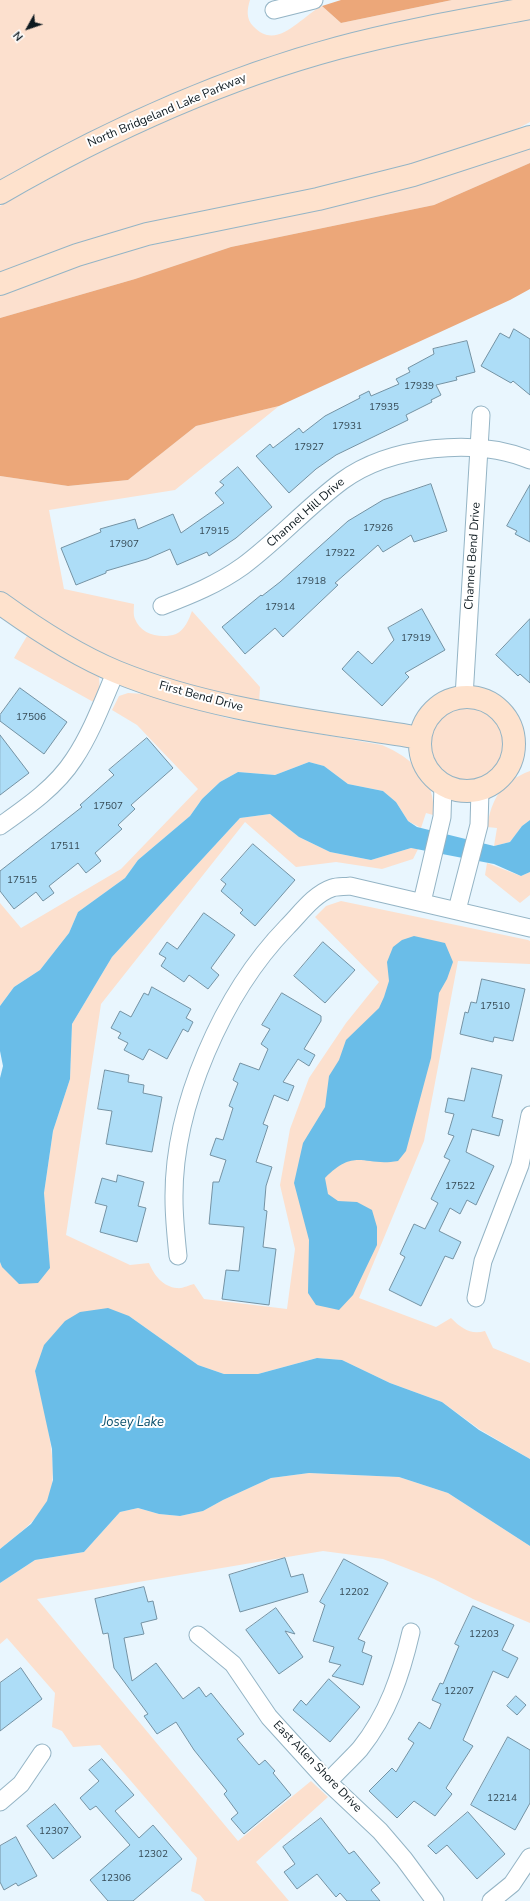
<!DOCTYPE html>
<style>
body{margin:0}
#map{position:relative;width:530px;height:1901px;overflow:hidden;background:#e9f6fe;font-family:"Nunito Sans",sans-serif}
canvas{display:block}
.north{position:absolute;left:8px;top:8px;width:40px;height:40px;-webkit-text-stroke:3px #fff;paint-order:stroke;rotate:230deg;font-size:11px;font-weight:700;line-height:16px;text-align:center;color:#0e1a20}
.north::after{content:'';display:block;margin:auto;width:14px;height:18px;background:#0e1a20;clip-path:polygon(50% 0,100% 100%,50% 72%,0 100%)}
</style>
<div id="map">
<canvas width="530" height="1901"></canvas>
<div class="north">N</div>
</div>
<script>
const g = document.querySelector('canvas').getContext('2d');
g.lineJoin = 'round';
function fill(path, color) { g.fillStyle = color; g.fill(path, 'evenodd'); }
function strokePath(path, color, width, dash) { g.strokeStyle = color; g.lineWidth = width; g.lineCap = dash ? 'butt' : 'round'; g.setLineDash(dash || []); g.stroke(path); }
function drawText(font, color, halo, rows, align = 'center') {
  g.font = font + ' "Nunito Sans",sans-serif'; g.lineWidth = 4; g.setLineDash([]); g.textBaseline = 'middle'; g.strokeStyle = halo; g.fillStyle = color; for (const [text, x, y, turn = 0] of rows) {
    g.save(); g.translate(x, y); g.rotate((+turn || 0) * Math.PI / 180); g.textAlign = isNaN(turn) ? turn : align; if (halo) g.strokeText(text, 0, 0); g.fillText(text, 0, 0); g.restore();
  }
}
const green = new Path2D(`
 M0 0H250C247 9 246 19 253 26 277 52 300 17 322 6L341 23 452 0H530L236 71 166 96 72 142 0 181Z
 M530 17V122L488 144 0 278V206L119 140 244 88 344 56 410 40Z
 M530 146V163L434 205 231 247 135 279 0 318V296L58 272 116 253 367 197Z
 M279 406 175 490 49 510 64 589 134 604C134 608 133 615 135 619 141 635 161 639 176 634 185 630 189 619 192 611L260 687 259 703 158 678 98 653 54 631 0 593V476L68 486 128 480 196 426Z
 M27 636 91 671 99 677 100 693 97 704 14 658Z
 M128 693 145 694 227 718 382 745C411 757 437 780 433 815L426 813 421 828 408 821 396 802 383 791 348 784 324 766 309 762 275 775 238 772 220 782 202 799 190 816 138 860 125 878 78 912 69 933 40 970 14 987 0 1006V903L21 928 121 869 198 789 137 725 112 710 119 696Z
 M431 744a36 36 0 1 1 72 0a36 36 0 1 1-72 0Z
 M530 771V820L522 826 510 842 494 846 497 828 487 827C492 798 501 782 530 771Z
 M270 814 299 837 330 852 371 860 411 848 418 849 413 859 382 869 336 862 296 867 245 822 101 1004 66 1235 130 1265 149 1263C154 1275 163 1287 177 1288 182 1289 189 1285 194 1284L204 1299 287 1309 295 1249 280 1185 290 1129 309 1078 346 1023 379 982 315 917 326 906 341 901 528 940 530 941V964L458 961 424 1141 359 1298 436 1327 451 1318C462 1329 471 1335 485 1331L493 1348 530 1363V1459L479 1429 442 1402 390 1383 342 1360 317 1358 258 1374H224L198 1365 129 1316 35 1370C42 1403 63 1472 47 1502 36 1522 17 1535 0 1549V1262L2 1267 49 1256 44 1193 53 1131 70 1079 72 1024 112 957 240 818Z
 M487 863 521 876 530 872V895L520 903 485 875Z
 M309 1473 399 1477 448 1493 530 1546V1623L473 1599 434 1579 383 1559 323 1551 37 1599 238 1841 311 1781 328 1797 256 1862 289 1901H205L200 1895 191 1891 197 1858 100 1745 73 1747 62 1731 52 1727 55 1693 7 1638 0 1644V1583L35 1560 84 1552 120 1512 138 1508 159 1514 180 1516 203 1511 223 1500 271 1478Z`);
const forest = new Path2D(`
 M341 0H452L341 23 322 6Z
 M530 163V289L510 300 279 406 196 426 128 480 68 486 0 476V318L135 279 231 247 434 205Z`);
const water = new Path2D(`
 M309 762 324 766 348 784 383 791 396 802 408 821 417 827 494 846 510 842 522 826 530 820V872L521 876 494 864 411 848 371 860 330 852 299 837 270 814 240 818 112 957 72 1024 70 1079 53 1131 44 1193 50 1268 38 1283 19 1284 2 1267 0 1262V1078L3 1066 0 1051V1006L14 987 40 970 69 933 78 912 125 878 138 860 190 816 202 799 220 782 238 772 275 775Z
 M414 936 445 943 453 962 447 979 439 993 431 1058 406 1151 398 1161C363 1167 356 1147 325 1178L328 1194 338 1201 357 1202 372 1210 377 1227V1245L353 1295 339 1310 316 1305 308 1293 309 1240 294 1183 303 1143 325 1107 329 1076 339 1060 346 1040 379 1008 384 997 389 981 387 962 393 947 402 940Z
 M108 1308 129 1316 198 1365 224 1374H258L317 1358 342 1360 390 1383 442 1402 479 1430 530 1459V1546L448 1493 399 1477 309 1473 271 1478 223 1500 203 1511 180 1516 159 1514 138 1508 120 1512 84 1552 35 1560 0 1583V1549L31 1524 47 1501 53 1480 52 1449 35 1371 44 1345 65 1321 80 1312Z`);
const building = new Path2D(`
 M514 329 530 339V395L513 381 511 383 481 366 500 333 509 338Z
 M467 341 475 372 456 377 457 380 436 385 441 395 431 400 432 402 406 415 408 420 336 455 316 469 289 493 256 456 270 444 273 448 299 428 303 433 325 416 360 398 359 396 369 391 371 396 399 384 396 379 410 372 408 368 434 354 433 349Z
 M238 467 272 507 236 538 209 556 207 552 177 565 170 549 147 559 106 571V573L76 585 61 548 101 532 100 529 135 519 138 529 173 514 181 533 224 503 215 493 224 485 220 482Z
 M431 484 447 531 414 542 411 535 383 552 378 545 335 583 338 585 283 637 275 628 245 654 222 627 261 595 262 596 280 582 348 521 383 500Z
 M530 485V542L515 534 517 531 507 526Z
 M422 609 445 650 405 673 409 677 382 706 342 669 358 651 372 664 394 640 388 628Z
 M530 619V683L520 674 518 676 496 655Z
 M20 688 67 722 44 754 0 721V715Z
 M0 735 29 773 0 795Z
 M147 738 173 768 131 805 135 809 118 825 122 829 95 853 101 861 86 873 78 863 49 886 54 893 43 901 36 892 14 909 0 891V871L82 807 80 805 114 775 109 770Z
 M253 844 295 880 255 926 240 913 243 910 221 891 226 884 221 880Z
 M204 913 235 935 211 968 219 975 208 989 189 975 184 982 161 966 166 958 159 954 167 942 177 949Z
 M323 942 355 970 325 1003 294 976Z
 M482 979 525 989 513 1041 494 1037 493 1042 460 1034 465 1012 468 1013 471 1002 476 1003Z
 M152 987 191 1009 186 1018 193 1022 188 1032 183 1029 167 1059 149 1049 143 1060 124 1050 128 1043 118 1038 121 1033 111 1028 120 1011 131 1017 144 993 148 995Z
 M282 993 321 1016V1021L304 1049 315 1055 309 1066 298 1059 283 1082 294 1086 288 1101 274 1095 263 1124 268 1126 256 1162 272 1167 266 1186 264 1210 267 1211 263 1247 276 1249 269 1305 222 1299 226 1270 239 1271 244 1227 209 1224 213 1182H219L226 1160 210 1155 216 1138 223 1140 233 1108 229 1106 238 1083 233 1080 240 1063 259 1070 268 1049 261 1044 270 1029 262 1025Z
 M472 1068 502 1075 492 1117 503 1120 499 1136 472 1129 466 1152 494 1166 476 1205 467 1200 460 1214 450 1208 439 1231 461 1242 453 1259 445 1256 421 1306 389 1290 405 1257 400 1254 414 1224 425 1229 438 1203 431 1199 450 1160 444 1157 454 1136 448 1134 454 1114 445 1112 448 1098 464 1101Z
 M105 1070 129 1075 128 1082 144 1085 143 1093 162 1097 152 1152 106 1144 112 1111 98 1109Z
 M118 1175 144 1182 138 1206 146 1208 137 1242 100 1232 107 1206 95 1203 102 1178 116 1182Z
 M285 1558 291 1577 303 1574 308 1592 240 1612 229 1575Z
 M344 1559 388 1583 358 1639 365 1642 362 1652 372 1656 363 1685 332 1676 341 1665 329 1662 334 1647 313 1641 325 1605 320 1602Z
 M144 1587 148 1602 153 1601 157 1619 141 1623 144 1634 124 1638 132 1681 156 1663 183 1699 199 1687 206 1697 211 1693 244 1734 237 1739 259 1765 265 1760 275 1771 273 1773 291 1795 244 1834 231 1819 238 1813 224 1794 227 1791 194 1750 176 1722 157 1734 144 1716 148 1714 114 1668 108 1633 103 1634 95 1599Z
 M473 1606 514 1625 502 1650 518 1658 508 1678 493 1671 463 1740 473 1746 446 1788 452 1794 435 1816 414 1801 397 1818 369 1791 392 1768 396 1772 414 1743 408 1739 419 1722 430 1729 441 1704 432 1700 440 1683 443 1684 459 1646 455 1644Z
 M276 1608 295 1634 285 1631 303 1657 279 1674 246 1630Z
 M21 1668 42 1699 0 1731V1683Z
 M329 1679 360 1707 330 1742 293 1710 301 1700 306 1705Z
 M516 1696 526 1705 517 1715 507 1706Z
 M508 1737 530 1750V1803L515 1830 471 1805Z
 M102 1759 134 1795 115 1811 139 1838 153 1825 182 1859 133 1901H108L90 1880 130 1845 96 1806 90 1810 80 1798 99 1781 89 1770Z
 M55 1804 81 1837 53 1859 27 1826Z
 M468 1812 505 1854 477 1879 447 1845 436 1854 428 1846Z
 M321 1818 349 1854 354 1851 380 1883 371 1890 380 1901H347L340 1893 336 1897 317 1874 297 1889 284 1872 295 1864 283 1847Z
 M16 1837 37 1876 18 1886 16 1883 4 1890 0 1882V1846Z`);
const street = new Path2D(`
 M274 10 314 0
 M162 606C191 595 218 584 243 566 278 540 307 507 342 481 390 446 475 437 530 460
 M464 697 481 415
 M0 826C27 807 56 787 74 759 92 732 103 701 116 671
 M422 902 442 817 443 785
 M457 910 479 825 480 790
 M178 1256C176 1237 174 1218 174 1199 173 1106 223 993 287 927 300 914 314 894 332 888 338 886 345 887 350 886L530 928
 M476 1298 483 1261 520 1165 530 1115
 M198 1635 233 1664 269 1717 328 1782 380 1831 404 1859 435 1901
 M328 1782C338 1771 350 1760 360 1749 388 1714 401 1675 411 1632
 M0 1802 21 1784 42 1753
 M491 1901 512 1884 530 1857`);
const secondary = new Path2D(`
 M0 193C106 132 219 80 338 48 401 31 466 20 530 8
 M0 284 77 255 147 234 318 199 413 175 530 137
 M0 603C36 629 75 655 117 672 213 711 318 721 420 738
 M420 744a47 47 0 1 1 94 0a47 47 0 1 1-94 0Z`);
const numberNames = [
 ["17939",419,387],
 ["17935",384,408],
 ["17931",347,427],
 ["17927",309,448],
 ["17926",378,529],
 ["17915",214,532],
 ["17907",124,545],
 ["17922",340,554],
 ["17918",311,582],
 ["17914",280,608],
 ["17919",416,639],
 ["17506",31,718],
 ["17507",108,807],
 ["17511",65,847],
 ["17515",22,881],
 ["17510",495,1007],
 ["17522",460,1187],
 ["12202",354,1593],
 ["12203",484,1635],
 ["12207",459,1692],
 ["12214",502,1799],
 ["12307",54,1832],
 ["12302",153,1855],
 ["12306",116,1879]
];
const streetNames = [
 ["North Bridgeland Lake Parkway",167,111,-23],
 ["Channel Hill Drive",306,513,-41],
 ["Channel Bend Drive",473,556,-86],
 ["First Bend Drive",201,697,15],
 ["East Allen Shore Drive",317,1767,46]
];
const waterNames = [
 ["Josey Lake",133,1423]
];
fill(green, '#fce0ce');
fill(forest, '#eca779');
fill(water, '#6abde8');
fill(building, '#adddf7');
strokePath(building, '#7492a3', 1);
strokePath(street, '#94b4c5', 19);
strokePath(secondary, '#94b4c5', 24);
strokePath(street, '#fff', 17);
strokePath(secondary, '#fee2cd', 22);
drawText('10px', '#364b56', null, numberNames);
drawText('12px', '#0e1a20', '#fff', streetNames);
drawText('italic 13px', '#0c516e', '#fff', waterNames);
</script>
